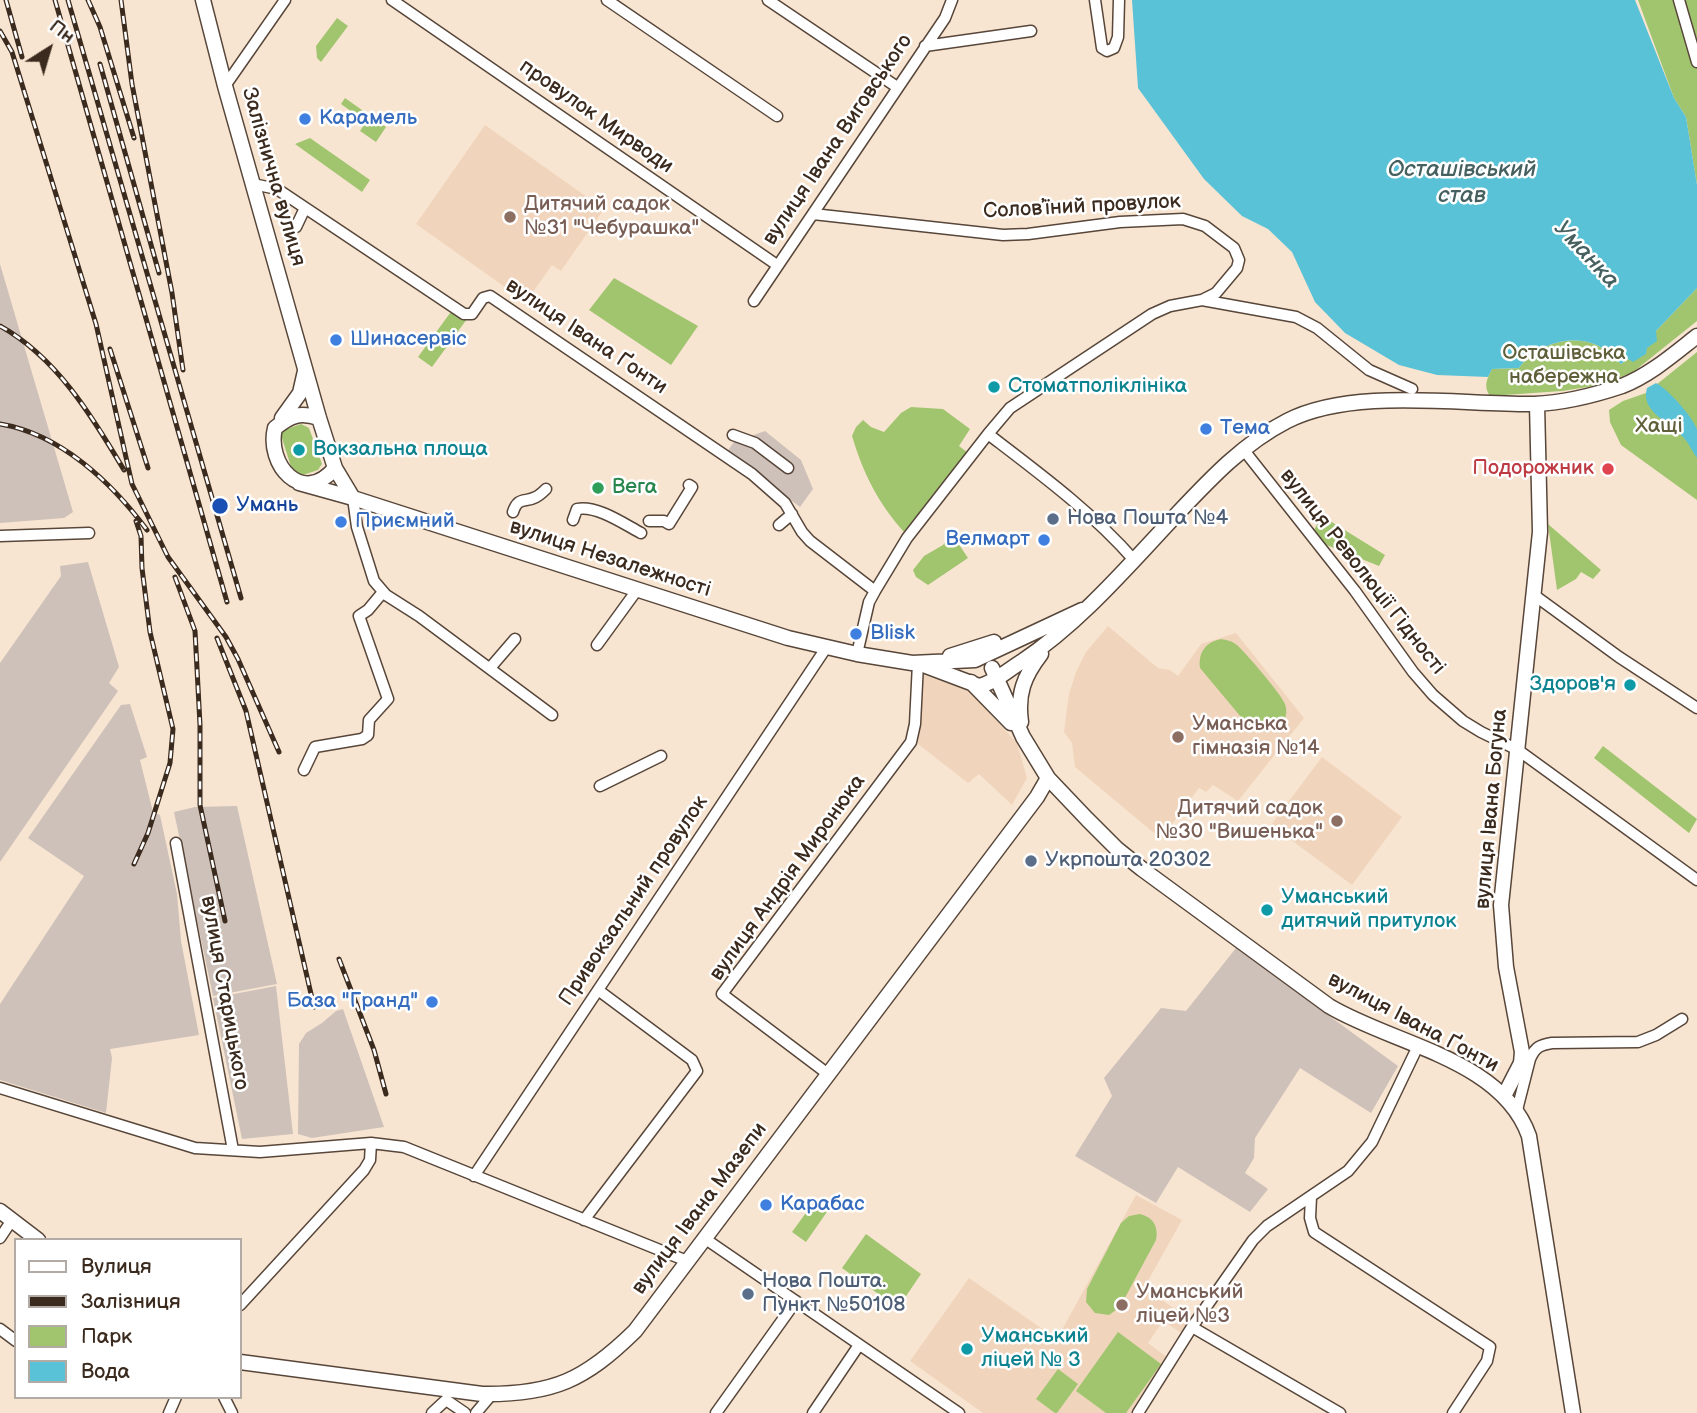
<!DOCTYPE html>
<meta charset="utf-8">
<style>
body{margin:0}
#map{position:relative;width:1697px;height:1413px;overflow:hidden;background:#f8e5d1;font-family:"Balsamiq Sans",sans-serif}
canvas{display:block}
.legend{position:absolute;left:14px;top:1238px;width:228px;height:161px;box-sizing:border-box;background:#fff;border:2px solid #b1aaa5;margin:0;padding:9px 12px;list-style:none;font-size:21px;color:#3b2a1e}
.legend li{display:flex;align-items:center;gap:14px;height:35px}
.legend b{width:35px;border:2px solid #b1aaa5}
.north{position:absolute;left:14px;top:14px;width:70px;height:70px;-webkit-text-stroke:5px #fff;paint-order:stroke;rotate:37deg;font-size:19px;font-weight:700;line-height:28px;text-align:center;color:#3b2a1e}
.north::after{content:'';display:block;margin:auto;width:24px;height:32px;background:#3b2a1e;clip-path:polygon(50% 0,100% 100%,50% 72%,0 100%)}
</style>
<div id="map">
<canvas width="1697" height="1413"></canvas>
<ul class="legend">
<li><b style="height:9px;background:#fff"></b>Вулиця</li>
<li><b style="height:9px;background:#3b2a1e"></b>Залізниця</li>
<li><b style="height:19px;background:#a1c56f"></b>Парк</li>
<li><b style="height:19px;background:#5ac2d7"></b>Вода</li>
</ul>
<div class="north">Пн</div>
</div>
<script>
const g = document.querySelector('canvas').getContext('2d');
g.lineJoin = 'round';
function fill(path, color) { g.fillStyle = color; g.fill(path, 'evenodd'); }
function strokePath(path, color, width, dash) { g.strokeStyle = color; g.lineWidth = width; g.lineCap = dash ? 'butt' : 'round'; g.setLineDash(dash || []); g.stroke(path); }
function drawText(font, color, halo, rows, align = 'center') {
  g.font = font + ' "Balsamiq Sans",sans-serif'; g.lineWidth = 5; g.setLineDash([]); g.textBaseline = 'middle'; g.strokeStyle = halo; g.fillStyle = color; for (const [text, x, y, turn = 0] of rows) {
    g.save(); g.translate(x, y); g.rotate((+turn || 0) * Math.PI / 180); g.textAlign = isNaN(turn) ? turn : align; if (halo) g.strokeText(text, 0, 0); g.fillText(text, 0, 0); g.restore();
  }
}
const built = new Path2D(`
 M485 125 604 209 561 271 552 265 526 302 416 224Z
 M1108 626 1158 668 1170 670 1178 676 1201 644 1236 633 1304 718 1238 801 1213 785 1206 792 1199 788 1161 839 1075 767 1072 743 1064 732 1069 694 1076 672 1086 652Z
 M923 675 967 689 1017 743 1027 778 1012 805 979 774 968 783 918 744Z
 M1322 757 1402 817 1352 885 1271 825Z
 M1136 1195 1182 1220 1144 1288 1193 1321 1183 1334 1163 1321 1148 1343 1168 1358 1133 1413H983L910 1361 969 1278 1057 1339Z`);
const industrial = new Path2D(`
 M0 264 73 512 64 518 0 523Z
 M765 431 801 460 813 489 800 507 726 453 734 442Z
 M88 562 119 667 109 683 118 691 0 862V663L61 576 60 566Z
 M130 704 147 757 140 760 153 812 160 815 177 894 181 941 199 1035 110 1049 112 1058 106 1113 0 1080V1004L84 876 28 838 121 705Z
 M237 806 277 984 213 996 174 812 195 807Z
 M1236 948 1398 1066 1371 1113 1300 1068 1255 1138 1254 1158 1245 1173 1268 1189 1250 1212 1178 1167 1156 1203 1075 1156 1112 1096 1104 1078 1161 1008 1186 1011Z
 M276 986 293 1134 242 1139 213 998Z
 M343 1009 384 1127 312 1138 298 1134 299 1044 306 1033 322 1023 336 1011Z`);
const green = new Path2D(`
 M1638 0H1697V185L1686 117 1674 98Z
 M337 18 348 26 321 62 317 58 316 46Z
 M345 98 386 127 376 142 360 131 366 122 341 104Z
 M310 138 370 180 362 192 295 144Z
 M614 278 698 326 671 365 589 310Z
 M1697 288V321L1632 373 1594 386 1562 391 1490 396C1483 386 1487 379 1492 369L1519 368C1535 344 1572 333 1599 346 1607 350 1614 357 1621 364 1634 355 1653 348 1656 331Z
 M453 309 467 319 432 367 418 357Z
 M1697 352V500L1621 445 1610 422 1609 410 1623 401 1646 393Z
 M911 407 943 409 970 429 959 446 967 452 904 532C878 503 863 473 852 436L856 427 863 420 871 427 884 432 901 413Z
 M301 424 309 428 322 464 318 470 300 476 293 473 281 435 284 430Z
 M1322 516 1385 555 1379 566 1324 544 1314 530Z
 M1548 524 1601 570 1593 579 1581 572 1576 579 1557 590Z
 M952 534 968 558 928 585 916 577 913 570 924 556 943 545Z
 M1221 639C1227 640 1232 641 1237 645 1245 652 1282 695 1285 704 1292 726 1268 737 1251 729L1200 668C1198 652 1206 642 1221 639Z
 M1603 746 1697 819 1689 833 1594 758Z
 M816 1199 829 1209 806 1242 792 1232Z
 M1140 1214C1153 1217 1159 1227 1156 1240L1120 1307 1109 1315 1095 1313 1086 1302 1087 1289 1121 1223 1129 1216Z
 M866 1234 921 1274 898 1308 842 1268Z
 M1118 1332 1161 1364 1126 1413H1106L1076 1391Z
 M1058 1369 1078 1384 1057 1413H1055L1036 1399Z`);
const water = new Path2D(`
 M1132 0H1635L1674 98 1686 117 1697 185V288L1656 331 1657 341 1647 348 1646 354 1633 362 1628 359 1621 364C1614 357 1607 351 1599 346 1572 333 1535 344 1519 368L1492 369 1488 377 1437 375 1399 365 1345 333 1315 302 1292 252 1268 229 1242 216 1204 179 1138 88Z
 M1656 383C1667 388 1694 418 1697 430 1697 438 1697 449 1697 458 1692 451 1688 441 1681 435 1668 421 1640 411 1647 388Z`);
const minor = new Path2D(`
 M392 0 777 265
 M607 0 777 116
 M768 0 897 87
 M1095 0 1102 48 1107 51 1114 48 1118 37 1119 0
 M1679 0 1697 62
 M925 46 1031 31
 M225 86 285 0
 M253 184 277 189 464 314H472L483 298 490 296 752 474 785 503 802 532 810 541 875 591
 M813 214 1003 235 1028 234 1120 222 1183 219 1205 226 1234 248 1239 260 1237 268 1216 293 1202 300 1170 306 1152 314 1010 408 988 434
 M296 227 305 208
 M1202 300 1296 317 1317 328 1369 370 1412 389
 M754 301 945 18 952 0
 M733 435 755 443 788 468
 M1243 449 1355 591 1413 672 1433 695 1463 721 1481 732 1518 750 1697 880
 M353 498 357 527 374 581 386 595 419 616 552 715
 M513 512C518 496 525 503 536 497 540 495 543 492 546 489
 M573 520 577 509C597 505 624 524 641 533
 M649 521H664L669 524 692 487 689 485
 M779 525 792 514
 M0 536 89 533
 M1534 595 1619 657 1697 708
 M597 645 637 590
 M857 654 869 602 875 591 907 538 988 434C1039 473 1092 512 1134 560
 M490 668 515 639
 M304 770 315 747 362 739 368 735 369 720 388 699 359 616 368 610 383 592
 M600 786 661 756
 M176 843 233 1150
 M828 1074 722 994 911 742 915 724 918 663
 M0 1088 195 1148 260 1152 371 1143 404 1147 687 1261
 M1517 1110 1530 1059C1535 1047 1540 1045 1552 1043L1638 1042 1656 1035 1682 1019
 M474 1176 826 648
 M1311 1197 1310 1218 1314 1232 1490 1347 1487 1361 1453 1413
 M584 1220 697 1071 692 1060 598 990
 M0 1238 12 1220
 M704 1238 959 1413
 M240 1305 364 1170 370 1160 371 1143
 M1192 1327 1340 1413
 M0 1329 16 1341
 M224 1397 232 1413
 M169 1413 176 1397
 M432 1413 446 1400 465 1413
 M476 1413 492 1394
 M716 1413 796 1301
 M813 1413 859 1345
 M1138 1413 1192 1327 1253 1240 1267 1226 1348 1171 1372 1142 1418 1046`);
const major = new Path2D(`
 M203 0 225 86 319 418 335 468 353 498
 M282 418 300 393 305 371
 M319 418C300 412 291 415 275 428 266 464 302 507 335 468
 M299 483 353 498 788 638 857 654 912 663 975 660 1082 610
 M950 656 994 642
 M918 663 979 686C994 683 1008 670 1021 662 1081 622 1128 566 1178 513 1211 478 1244 443 1287 421 1353 387 1461 405 1534 404 1562 403 1595 395 1622 386 1650 375 1674 354 1697 336
 M992 668 1023 737 1048 778 1087 819 1117 849 1142 869 1329 1006C1392 1044 1502 1059 1529 1136L1573 1413
 M971 682 1011 723
 M1021 722C1017 694 1024 676 1041 654
 M1504 1096 1521 1063 1522 1052 1506 967 1501 905 1540 532 1537 404
 M0 1211 38 1240
 M240 1362 482 1394C553 1395 585 1380 635 1331L1037 797 1048 778`);
const rail = new Path2D(`
 M6 0 22 57
 M55 0 227 602
 M68 0 241 598
 M88 0 100 27 134 138
 M121 0 132 84 172 293 183 370
 M0 31 12 52 96 324 132 484 168 557 226 637 238 659 279 752
 M100 64 159 273
 M0 326C56 357 92 416 124 470
 M110 349 148 468
 M0 424C61 434 112 483 147 530
 M175 577 195 631 200 725V805L225 921
 M217 638 246 711 314 1007
 M134 864 148 833 170 763 173 729 150 632 142 568 141 536 136 521
 M339 959 374 1050 386 1094`);
const markers = [
 [305,119,7,"#3f7fe0"],
 [510,217,7,"#8d6e63"],
 [336,340,7,"#3f7fe0"],
 [994,387,7,"#0f9aa8"],
 [1206,429,7,"#3f7fe0"],
 [299,450,7,"#0f9aa8"],
 [1608,469,7,"#e0444e"],
 [598,488,7,"#2e9e5b"],
 [220,506,9,"#1a4fb4"],
 [1053,519,7,"#5c6f8a"],
 [341,522,7,"#3f7fe0"],
 [1044,540,7,"#3f7fe0"],
 [856,634,7,"#3f7fe0"],
 [1630,685,7,"#0f9aa8"],
 [1178,737,7,"#8d6e63"],
 [1337,821,7,"#8d6e63"],
 [1031,861,7,"#5c6f8a"],
 [1267,910,7,"#0f9aa8"],
 [432,1002,7,"#3f7fe0"],
 [766,1205,7,"#3f7fe0"],
 [748,1294,7,"#5c6f8a"],
 [1122,1305,7,"#8d6e63"],
 [967,1349,7,"#0f9aa8"]
];
const streetNames = [
 ["провулок Мирводи",596,117,35],
 ["вулиця Івана Виговського",838,140,-56],
 ["Залізнична вулиця",273,177,74],
 ["Соловʼїний провулок",1082,207,-3],
 ["вулиця Івана Ґонти",586,337,34],
 ["вулиця Незалежності",610,559,18],
 ["вулиця Революції Гідності",1362,572,52],
 ["вулиця Івана Богуна",1492,809,-85],
 ["вулиця Андрія Миронюка",788,878,-54],
 ["Привокзальний провулок",634,901,-56],
 ["вулиця Старицького",224,993,80],
 ["вулиця Івана Ґонти",1413,1023,28],
 ["вулиця Івана Мазепи",700,1209,-53]
];
const shopNames = [
 ["Карамель",319,119],
 ["Шинасервіс",350,340],
 ["Тема",1220,429],
 ["Приємний",355,522],
 ["Велмарт",1030,540,"right"],
 ["Blisk",870,634],
 ["База \"Гранд\"",418,1002,"right"],
 ["Карабас",780,1205]
];
const educationNames = [
 ["Дитячий садок",524,205],
 ["№31 \"Чебурашка\"",524,229],
 ["Уманська",1192,725],
 ["гімназія №14",1192,749],
 ["Дитячий садок",1323,809,"right"],
 ["№30 \"Вишенька\"",1323,833,"right"],
 ["Уманський",1136,1293],
 ["ліцей №3",1136,1317]
];
const parkNames = [
 ["Осташівська",1564,354],
 ["набережна",1564,378],
 ["Хащі",1659,427]
];
const cultureNames = [
 ["Стоматполіклініка",1008,387],
 ["Вокзальна площа",313,450],
 ["Здоров'я",1616,685,"right"],
 ["Уманський",1281,898],
 ["дитячий притулок",1281,922],
 ["Уманський",981,1337],
 ["ліцей № 3",981,1361]
];
const healthNames = [
 ["Подорожник",1594,469]
];
const leisureNames = [
 ["Вега",612,488]
];
const transitNames = [
 ["Умань",236,506]
];
const serviceNames = [
 ["Нова Пошта №4",1067,519],
 ["Укрпошта 20302",1045,861],
 ["Нова Пошта.",762,1282],
 ["Пункт №50108",762,1306]
];
const waterNames = [
 ["Осташівський",1462,170],
 ["став",1462,196],
 ["Уманка",1586,255,47]
];
fill(built, '#f0d5bc');
fill(industrial, '#cec1b9');
fill(green, '#a1c56f');
fill(water, '#5ac2d7');
strokePath(minor, '#574639', 13);
strokePath(major, '#574639', 17);
strokePath(minor, '#fff', 10);
strokePath(major, '#fff', 14);
strokePath(rail, '#3b2a1e', 5);
strokePath(rail, '#fff', 2.5, [8]);
for (const [x, y, r, color] of markers) { const dot = new Path2D(); dot.arc(x, y, r, 0, 2 * Math.PI); g.fillStyle = color; g.fill(dot); strokePath(dot, '#fff', 2.5); }
drawText('21px', '#3b2a1e', '#fff', streetNames);
drawText('21px', '#366cbe', '#fff', shopNames, 'left');
drawText('21px', '#785e54', '#fff', educationNames, 'left');
drawText('21px', '#5f603a', '#fff', parkNames);
drawText('21px', '#0d838f', '#fff', cultureNames, 'left');
drawText('21px', '#be3a42', '#fff', healthNames, 'right');
drawText('21px', '#27864d', '#fff', leisureNames, 'left');
drawText('21px', '#164399', '#fff', transitNames, 'left');
drawText('21px', '#4e5e75', '#fff', serviceNames, 'left');
drawText('italic 23px', '#465f5f', '#fff', waterNames);
</script>
